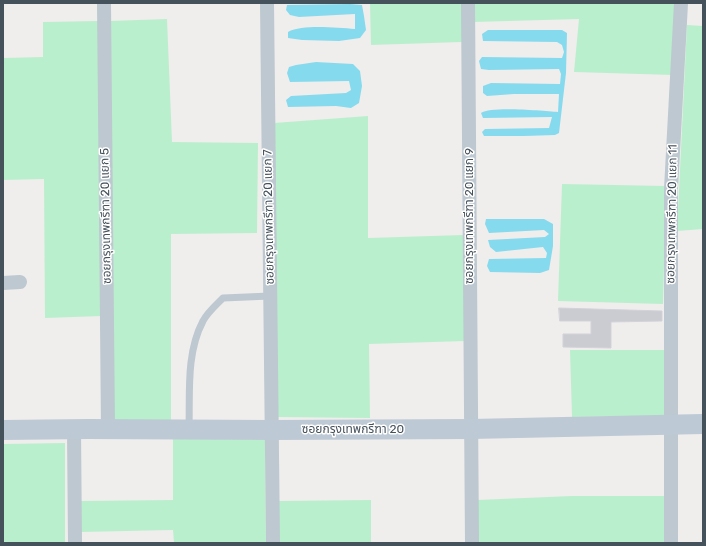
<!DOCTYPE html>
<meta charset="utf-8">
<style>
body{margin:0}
#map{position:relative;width:706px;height:546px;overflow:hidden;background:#f0eded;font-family:Rubik,sans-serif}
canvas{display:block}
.frame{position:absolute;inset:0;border:4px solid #45515b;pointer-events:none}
</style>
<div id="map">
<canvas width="706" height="546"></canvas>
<div class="frame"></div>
</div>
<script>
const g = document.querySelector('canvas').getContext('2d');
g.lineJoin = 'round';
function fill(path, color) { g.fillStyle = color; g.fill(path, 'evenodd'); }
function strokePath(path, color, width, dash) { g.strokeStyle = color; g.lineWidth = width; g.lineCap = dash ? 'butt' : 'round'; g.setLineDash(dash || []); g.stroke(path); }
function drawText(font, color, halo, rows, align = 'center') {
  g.font = font + ' Rubik,"Noto Sans Thai",sans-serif'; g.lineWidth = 3; g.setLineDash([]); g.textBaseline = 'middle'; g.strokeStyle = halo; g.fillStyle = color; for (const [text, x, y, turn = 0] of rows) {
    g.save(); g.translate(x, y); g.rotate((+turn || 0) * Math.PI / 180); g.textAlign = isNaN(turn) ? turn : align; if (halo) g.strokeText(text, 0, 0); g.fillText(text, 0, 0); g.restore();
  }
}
const green = new Path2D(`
 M370 3H462V42L371 45Z
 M473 3H677L673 75 574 72 579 19 473 22Z
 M167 19 172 142 258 143 257 233 171 234V421L113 422 110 21Z
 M98 21 102 316 45 318 44 179 3 180V58L43 57V22Z
 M687 25 703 26V229L677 231Z
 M368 116V238L463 235 465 341 369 344 370 418 277 417 274 123Z
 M562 184 666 186 663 304 558 301Z
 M570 350H665V416L572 417Z
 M173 438 265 440 266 543H174L173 530 80 532 81 501 173 500Z
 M65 443V543H3V444Z
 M572 496H664V543H477V500Z
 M371 500V543H278L279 501Z`);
const water = new Path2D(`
 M350 4 362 5 364 16 366 30 360 38 339 41 302 40 288 38V32C303 24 337 28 355 29V14L299 17 290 15 286 10 287 5Z
 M488 30H562L567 33 566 73 559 133 555 135 524 136H484L482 132 485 129 549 128 552 117 483 118 481 113C491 106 543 111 558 112L559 94H514L487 96 483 93V86L491 83 560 84 561 74 559 69 489 70 481 69 479 61 482 57 562 58 564 52 562 45 557 42 483 41 482 34Z
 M316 62 353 64 360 71 362 86 359 103 351 108 336 106 288 107 286 100 291 96 346 93 351 90 349 81 290 82 287 73 289 67 296 65Z
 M486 219H544L553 224V246L549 270 540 273 490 272 487 266 489 259 546 258 547 253 543 247 496 252 490 247 488 240 545 237 549 234 544 230 489 233 485 224Z`);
const building = new Path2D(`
 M559 308 662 311V321L611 322V348L563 347V334H591V321H560Z`);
const lane = new Path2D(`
 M189 427C190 393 186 353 203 321 207 313 216 305 223 298L270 296`);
const street = new Path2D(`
 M104 3 108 429
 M267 3 273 543
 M468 3 472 543
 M3 283 20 282
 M74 429 75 543
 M671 543V189L681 3`);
const secondary = new Path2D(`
 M3 430 88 429 271 430 471 429 703 424`);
const streetNames = [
 ["ซอยกรุงเทพกรีฑา 20 แยก 11",672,214,-89],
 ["ซอยกรุงเทพกรีฑา 20 แยก 5",106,216,-91],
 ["ซอยกรุงเทพกรีฑา 20 แยก 9",470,216,-90],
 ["ซอยกรุงเทพกรีฑา 20 แยก 7",269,217,-91],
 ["ซอยกรุงเทพกรีฑา 20",353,430]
];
fill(green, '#baefcd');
fill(water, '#86daed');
fill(building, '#caccd2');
strokePath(building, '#d1d3d9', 1);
strokePath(lane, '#bdc8d0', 7);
strokePath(street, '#bdc8d0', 14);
strokePath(secondary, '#bdc9d5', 20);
drawText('12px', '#45515b', '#fff', streetNames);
</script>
